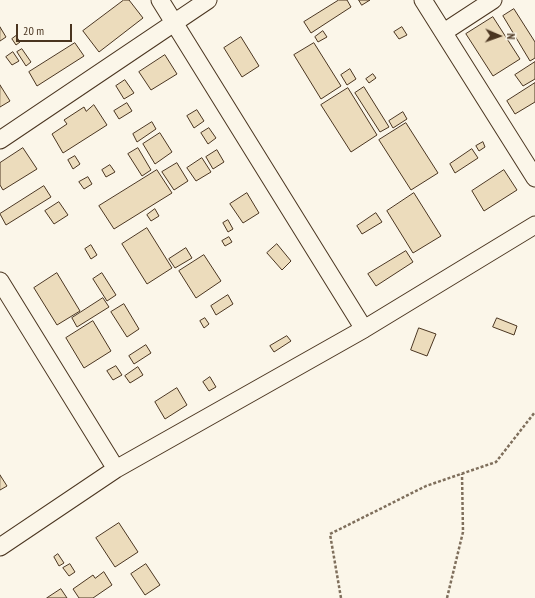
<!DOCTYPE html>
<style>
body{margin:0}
#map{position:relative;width:535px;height:598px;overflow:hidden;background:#fbf6e9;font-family:"PT Sans Narrow",sans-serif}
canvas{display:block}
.north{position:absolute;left:479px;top:16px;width:40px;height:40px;-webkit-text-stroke:3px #fbf6e9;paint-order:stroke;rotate:92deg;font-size:11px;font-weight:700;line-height:16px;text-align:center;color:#4a3520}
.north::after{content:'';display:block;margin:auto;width:14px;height:18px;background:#4a3520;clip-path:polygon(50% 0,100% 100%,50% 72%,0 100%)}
.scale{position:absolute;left:16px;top:24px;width:56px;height:18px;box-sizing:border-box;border:2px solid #4a3520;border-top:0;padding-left:5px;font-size:12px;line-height:14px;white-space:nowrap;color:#4a3520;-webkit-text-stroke:3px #fbf6e9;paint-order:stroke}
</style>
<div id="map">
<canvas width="535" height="598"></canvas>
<div class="north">N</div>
<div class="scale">20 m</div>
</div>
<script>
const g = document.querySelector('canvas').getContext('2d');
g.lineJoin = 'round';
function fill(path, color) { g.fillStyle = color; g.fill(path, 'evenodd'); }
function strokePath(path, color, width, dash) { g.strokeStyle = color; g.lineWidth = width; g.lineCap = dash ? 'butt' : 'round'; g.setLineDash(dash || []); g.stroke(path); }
const building = new Path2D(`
 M124 0H129L143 18 99 52 83 31Z
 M339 0H347L351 7 311 33 304 22Z
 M359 0H370L362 5Z
 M514 9 535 42V58L530 61 503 16Z
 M493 17 520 59 493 76 466 34Z
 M0 27 6 37 0 41Z
 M402 27 407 35 399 39 394 32Z
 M323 31 327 37 318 42 315 37Z
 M16 36 20 42 16 45 12 39Z
 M241 37 259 66 242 77 224 48Z
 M75 43 84 56 37 86 29 72Z
 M314 43 341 86 321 99 294 55Z
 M22 49 31 62 26 66 17 52Z
 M13 52 19 61 12 65 6 57Z
 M165 55 177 74 151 90 139 72Z
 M535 62V79L523 86 515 75Z
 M350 69 356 79 347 85 341 75Z
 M373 74 376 78 369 83 366 79Z
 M125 80 134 93 124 99 116 86Z
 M535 83V102L515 114 507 101Z
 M0 85 10 101 0 107Z
 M364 87 389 127 380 132 355 93Z
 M348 88 377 135 351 152 321 105Z
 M127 103 132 111 119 119 114 111Z
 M94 105 107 125 63 153 52 134 67 124 64 120 84 107 86 111Z
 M197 110 204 121 194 128 187 116Z
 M403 112 407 119 393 128 389 121Z
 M152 122 156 129 137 142 133 134Z
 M406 123 438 173 411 190 379 140Z
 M209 128 216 138 208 144 201 133Z
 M160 133 172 152 155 164 143 144Z
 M483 142 485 147 479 151 476 146Z
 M23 148 37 169 3 190 0 185V163Z
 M138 148 151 170 142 176 128 154Z
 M472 149 478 158 455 173 450 164Z
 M217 150 224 162 213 169 206 157Z
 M75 156 80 164 73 169 68 160Z
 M202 158 211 172 196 181 187 168Z
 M177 163 188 181 174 190 162 172Z
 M110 165 115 172 106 177 102 170Z
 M157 170 172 193 114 229 99 206Z
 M504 170 517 190 484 211 472 191Z
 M88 177 92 184 84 189 79 182Z
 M44 186 51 197 6 225 0 214Z
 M247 193 259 213 243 223 230 204Z
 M414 193 441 236 413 253 387 211Z
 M59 202 68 215 54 224 45 211Z
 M155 209 159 216 151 221 147 215Z
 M376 213 382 222 362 234 357 226Z
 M228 220 233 229 228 232 223 223Z
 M147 228 172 268 147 284 122 244Z
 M229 237 232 242 225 246 222 241Z
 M277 244 291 261 282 270 267 253Z
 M91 245 97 255 91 259 85 249Z
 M186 248 192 258 175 268 169 259Z
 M406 251 413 262 376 286 368 274Z
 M204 255 221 281 196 298 179 271Z
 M57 273 80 311 57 325 34 288Z
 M102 273 116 295 107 301 93 279Z
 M228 295 233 304 216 315 211 306Z
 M103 298 109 307 77 327 72 318Z
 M124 304 139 329 127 337 111 312Z
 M205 318 209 324 204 328 200 321Z
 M497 318 517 326 514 335 493 327Z
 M93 321 111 351 84 368 66 338Z
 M419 328 436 334 427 356 411 350Z
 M287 336 291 341 274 352 270 346Z
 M146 345 151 353 134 364 129 356Z
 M116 366 122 375 113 380 107 371Z
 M138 367 143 375 130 383 125 376Z
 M210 377 216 387 209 391 203 382Z
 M177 388 187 405 165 419 155 402Z
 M0 475 7 486 0 490Z
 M119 523 138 552 115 567 96 538Z
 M58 554 64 563 59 566 54 557Z
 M70 564 75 572 69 576 63 568Z
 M146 564 160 585 145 595 131 574Z
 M104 572 112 585 93 598H79L73 589 93 575 95 578Z
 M61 589 67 598H47Z`);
const path = new Path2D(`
 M341 598 330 534 426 486 496 462 535 412
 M447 598 463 532 462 474`);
const minor = new Path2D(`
 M160 0 364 329
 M423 0 535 178
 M444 32 493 0
 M0 140 208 0
 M0 281 116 469
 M0 547 116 469 364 329 535 225`);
fill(building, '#ecdcbc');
strokePath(building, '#4a3520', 1);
strokePath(minor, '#4a3520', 19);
strokePath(path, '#7f6f5c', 2.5, [3, 2]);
strokePath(minor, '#fbf6e9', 17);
</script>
